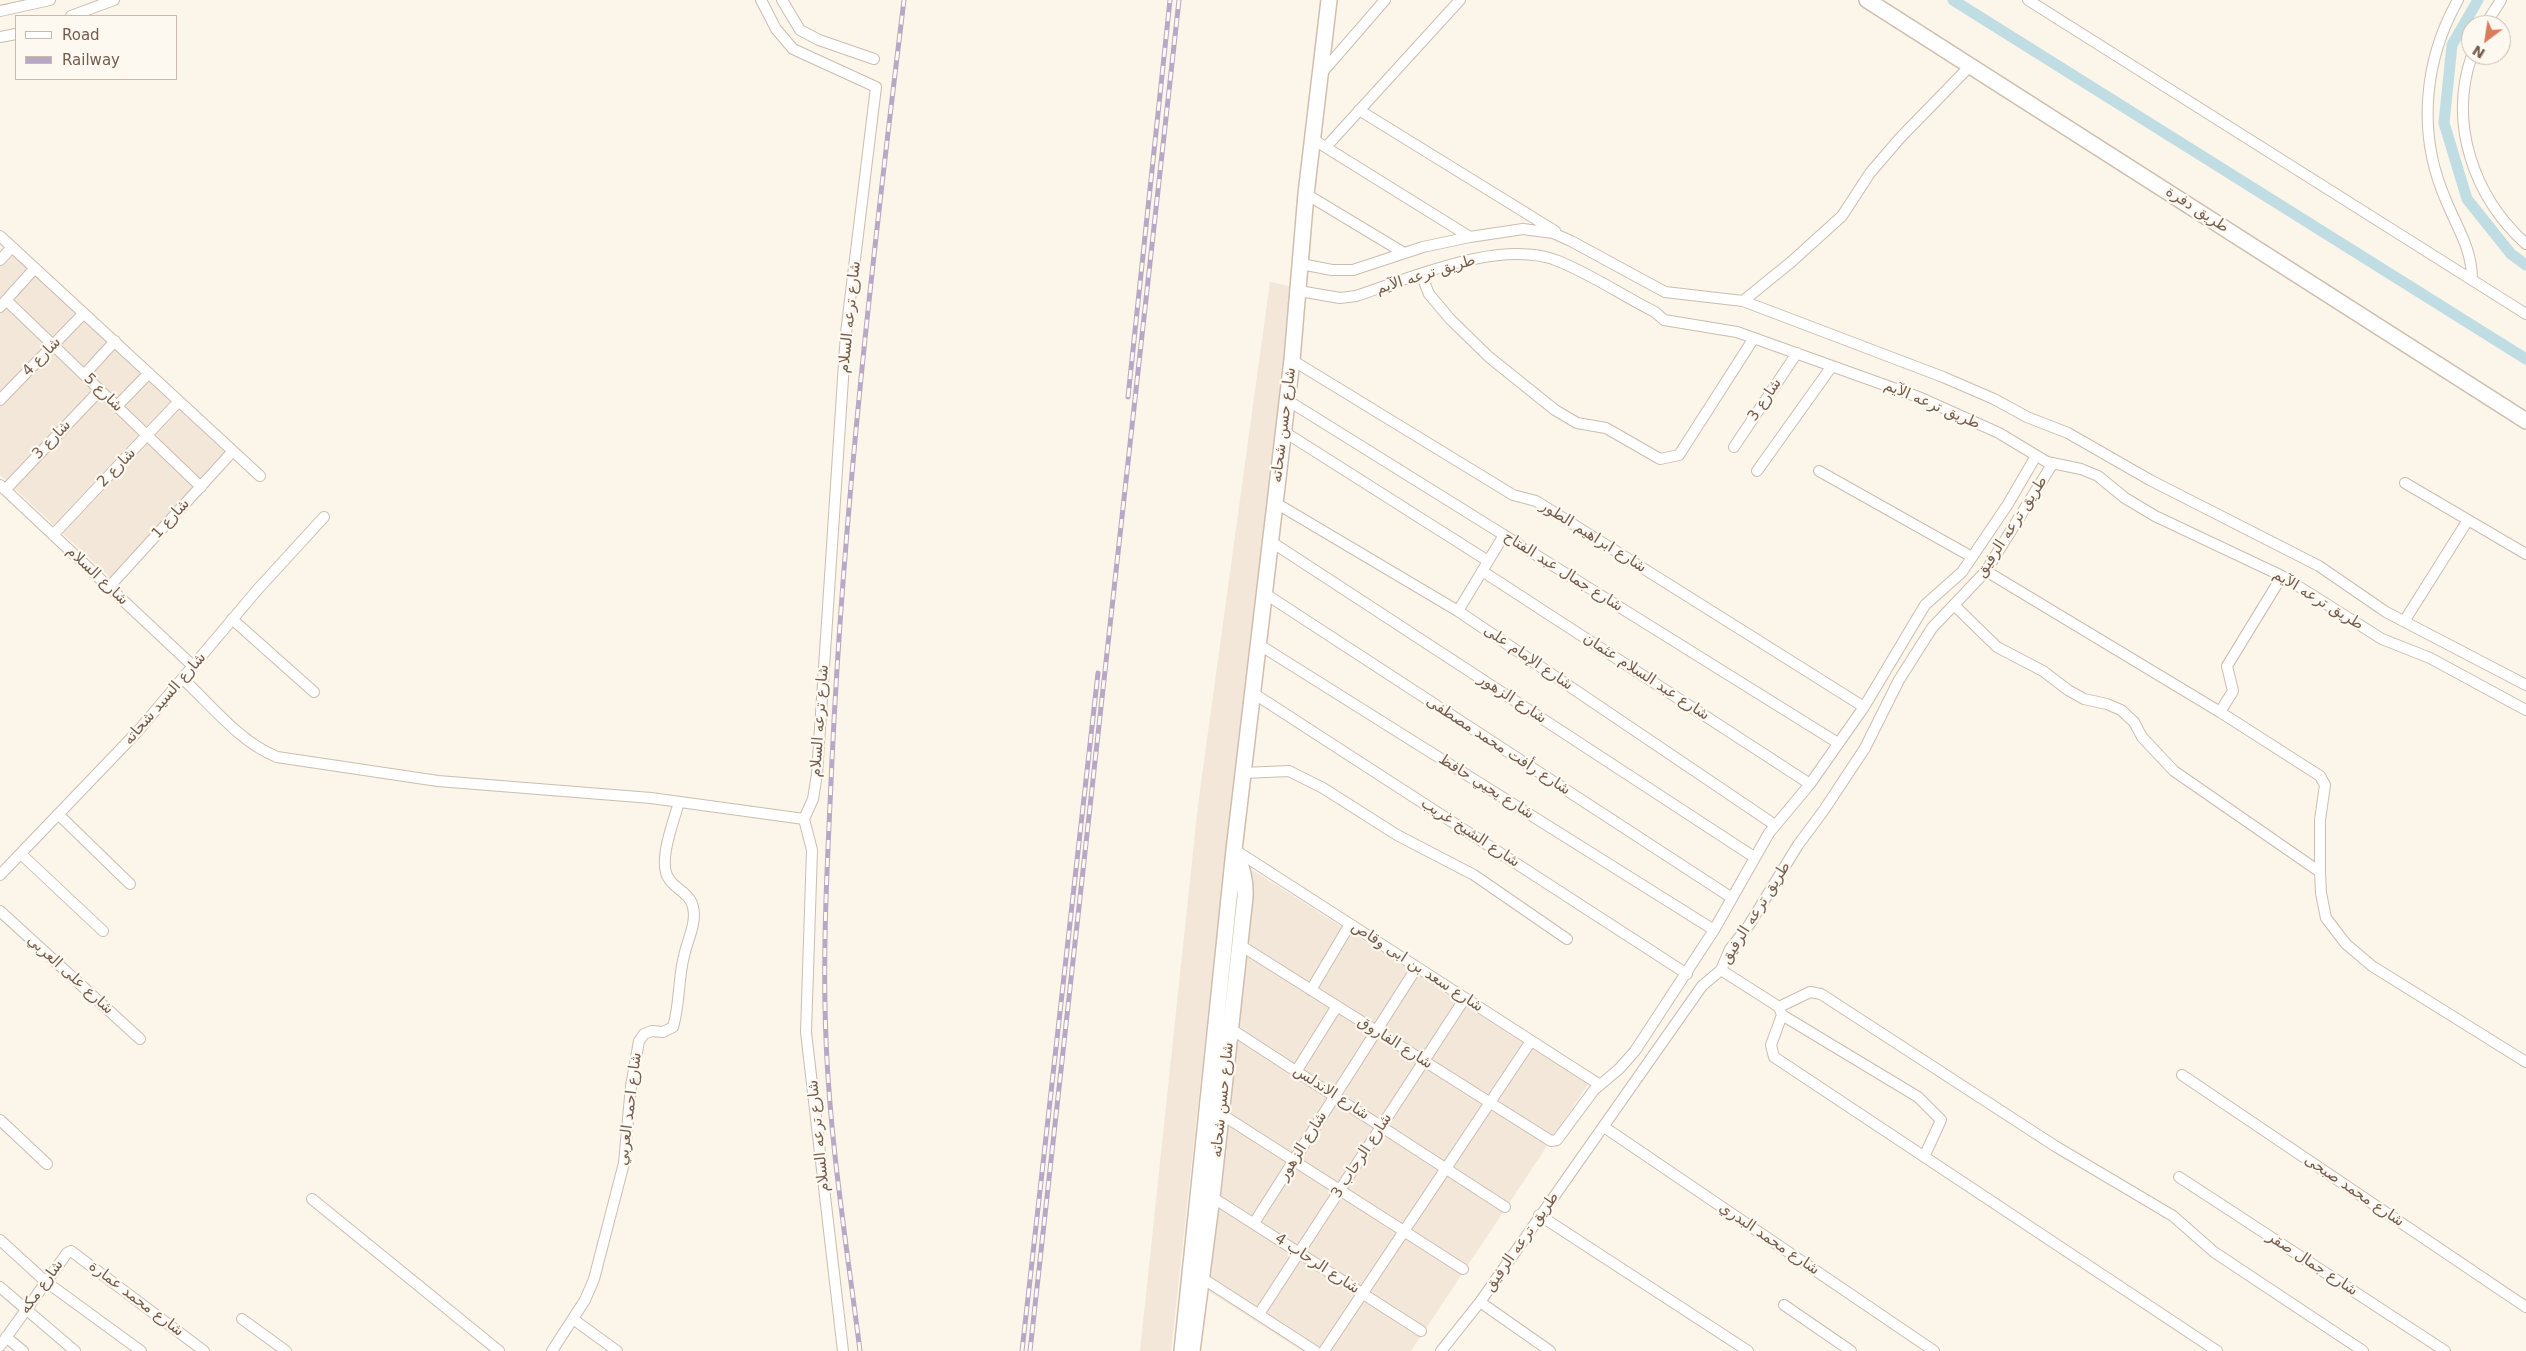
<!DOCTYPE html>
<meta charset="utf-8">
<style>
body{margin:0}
#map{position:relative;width:2526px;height:1351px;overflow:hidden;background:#fbf5ea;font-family:"DejaVu Sans",sans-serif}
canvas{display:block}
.legend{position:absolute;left:15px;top:15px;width:162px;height:65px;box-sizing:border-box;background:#fef9f0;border:1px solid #c7bbb0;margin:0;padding:6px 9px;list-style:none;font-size:15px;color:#745d4f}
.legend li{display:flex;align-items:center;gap:10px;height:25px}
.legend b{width:25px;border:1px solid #c7bbb0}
.north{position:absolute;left:2461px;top:15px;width:50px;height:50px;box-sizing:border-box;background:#fef9f0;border:1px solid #c7bbb0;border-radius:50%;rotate:211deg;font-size:14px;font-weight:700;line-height:20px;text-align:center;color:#745d4f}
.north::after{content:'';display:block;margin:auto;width:18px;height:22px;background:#da7b5a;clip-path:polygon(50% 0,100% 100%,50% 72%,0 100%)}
</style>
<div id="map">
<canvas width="2526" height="1351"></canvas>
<ul class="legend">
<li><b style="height:6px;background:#fff"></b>Road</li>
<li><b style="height:6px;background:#b8a8c5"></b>Railway</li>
</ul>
<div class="north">N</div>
</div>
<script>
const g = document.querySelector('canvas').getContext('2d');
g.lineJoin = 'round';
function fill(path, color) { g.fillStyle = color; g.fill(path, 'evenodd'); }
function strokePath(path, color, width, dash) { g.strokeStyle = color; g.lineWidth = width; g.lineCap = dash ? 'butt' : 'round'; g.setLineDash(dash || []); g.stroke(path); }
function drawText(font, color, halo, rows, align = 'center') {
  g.font = font + ' "DejaVu Sans",Vazirmatn,sans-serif'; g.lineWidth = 4.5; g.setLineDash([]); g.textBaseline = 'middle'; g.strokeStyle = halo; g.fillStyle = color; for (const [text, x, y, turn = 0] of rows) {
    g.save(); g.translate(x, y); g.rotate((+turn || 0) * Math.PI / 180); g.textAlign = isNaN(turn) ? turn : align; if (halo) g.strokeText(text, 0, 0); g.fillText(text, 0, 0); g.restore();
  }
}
const residential = new Path2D(`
 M11 253 227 454 113 580 0 475V265Z
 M1270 282 1293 287 1230 811 1171 1351H1140L1198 805Z
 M1238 870 1254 871 1588 1084 1411 1351H1302L1196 1283Z`);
const canal = new Path2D(`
 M1953 0 2526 359
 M2478 0 2452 45 2444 123 2467 199 2511 254 2526 265`);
const minor = new Path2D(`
 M761 0 776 29 793 49 876 87 846 333 817 774 813 799 804 819 812 850 806 1032 843 1351
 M782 0 800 30 819 40 874 59
 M2028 0 2526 314
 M2458 0C2424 60 2417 133 2445 198 2456 226 2472 248 2472 279
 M0 11 50 0
 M71 16 114 0
 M2485 25 2501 0
 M0 37 16 34
 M2472 55C2448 124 2474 197 2526 244
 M1320 75 1385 0
 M1359 110 1555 231
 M1314 140 1470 237
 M1326 147 1460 0
 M1306 194 1404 253
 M0 236 260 476
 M0 260 12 247
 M1301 264 1332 270H1353L1423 247 1470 237 1523 229 1553 233 1571 241 1665 292 1743 301 1943 377 1994 399 2027 417 2068 433 2150 480 2319 566 2386 612 2526 685
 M1421 274 1429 294 1450 319 1489 357 1555 410 1577 423 1606 428 1660 459 1679 455 1754 338
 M1299 291 1340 298 1356 296C1411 278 1501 238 1558 261 1591 274 1623 296 1655 312L1664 320 1737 332 1921 398 1999 433 2047 462 2081 469 2098 476 2125 498 2155 516 2282 576 2382 639 2430 658 2526 710
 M6 300 201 487
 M1743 301 1790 263 1842 216 1870 173 1900 138 1971 65
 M0 307 35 268
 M1292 360 1513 495 1536 501 1864 707
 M84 375 115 341
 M0 400 84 313
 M1287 400 1838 743
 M117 406 149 373
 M1283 431 1488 561
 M1734 447 1797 353
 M1757 471 1832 366
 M1819 471 1972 557
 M2405 483 2526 554
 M0 485 193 666
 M5 490 100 390
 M1274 502 1458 611 1775 825
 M53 535 179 401
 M1270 541 1754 857
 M1482 571 1810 784
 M1986 571 2220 712 2320 776 2325 785 2320 820V872L2321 893 2326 918 2346 944 2372 966 2526 1062
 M109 587 233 451
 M1264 593 1732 898
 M1954 605 1997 647 2043 671 2068 690 2084 699 2107 704 2121 710 2134 722 2142 737 2174 771 2320 872
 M1458 611 1504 535
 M232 619 314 692
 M2405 620 2468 520
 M1258 644 1714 930
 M183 679C212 706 240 742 277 757L438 781 651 798 804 819
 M1253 693 1687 974
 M2220 712 2233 691 2227 666 2282 576
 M1243 773 1289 771 1323 788 1397 835 1474 875 1567 939
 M58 814 130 884
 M1235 850 1600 1085
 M21 854 103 931
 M0 875 138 731 258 589 324 517
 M0 911 140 1039
 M1240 945 1551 1141 1557 1140 1594 1090 1619 1069 1635 1051 1714 930 1769 833 1810 784 1864 707 1925 605 1962 572 2008 504 2036 456
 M1721 970 1779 1007 1782 1015 1771 1045 1774 1057 2217 1351
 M1311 990 1350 924
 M1779 1007 1810 992 1821 994 2055 1146 2173 1216 2214 1252 2363 1351
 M1782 1015 1918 1097 1941 1120 1924 1157
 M1231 1029 1505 1207
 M1297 1070 1337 1006
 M2182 1075 2526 1307
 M1221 1114 1463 1269
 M0 1120 47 1164
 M1604 1127 1934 1351
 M2179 1177 2445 1351
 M1212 1197 1421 1331
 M312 1199 499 1351
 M1539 1215 1748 1351
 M1254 1223 1417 967
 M0 1240 45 1281 141 1351
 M1202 1278 1315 1351
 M0 1287 75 1351
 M1480 1302 1550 1351
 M1784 1305 1851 1351
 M1259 1314 1465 998
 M242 1319 286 1351
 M573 1319 617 1351
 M6 1337 23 1351
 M0 1346 67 1253 71 1251 204 1351
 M552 1351 585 1300 594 1279 624 1163 631 1086 639 1041 644 1034 652 1031 663 1032 673 1027C680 1004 678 979 684 956 687 941 697 923 693 907 690 893 676 890 669 879 657 862 674 821 679 802
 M1324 1351 1531 1041
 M1441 1351 1480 1302 1702 986 1721 970 1730 949 1749 925 1798 845 1824 810 1865 748 1899 680 1932 628 1986 571 2053 463`);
const secondary = new Path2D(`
 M1867 0 2526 421
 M1182 1351 1234 850 1292 360 1306 194 1329 0
 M1192 1351 1212 1197 1245 897C1246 880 1242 866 1235 851`);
const rail = new Path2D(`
 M1128 397 1170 0
 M860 1351C847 1248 830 1143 826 1039 822 946 828 853 832 760 844 506 873 253 904 0
 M1022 1351 1098 673
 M1030 1351 1179 0`);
const streetNames = [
 ["طريق دفرة",2197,210,33],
 ["طريق ترعه الآيم",1426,275,-17],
 ["شارع ترعه السلام",850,317,-84],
 ["شارع 4",42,357,-46],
 ["شارع 5",103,393,44],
 ["شارع 3",1765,400,-56],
 ["طريق ترعه الآيم",1932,405,23],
 ["شارع حسن شحاته",1284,425,-83],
 ["شارع 3",52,440,-46],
 ["شارع 2",117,468,-46],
 ["شارع 1",171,519,-48],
 ["طريق ترعه الرفيق",2012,527,-57],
 ["شارع ابراهيم الطور",1593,537,32],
 ["شارع جمال عبد الفتاح",1563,572,32],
 ["شارع السلام",97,576,43],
 ["طريق ترعه الآيم",2318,600,31],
 ["شارع الإمام على",1528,658,34],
 ["شارع عبد السلام عثمان",1646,677,33],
 ["شارع السيد شحاته",165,699,-49],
 ["شارع الزهور",1512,699,33],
 ["شارع ترعه السلام",820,721,-86],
 ["شارع رأفت محمد مصطفى",1498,746,33],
 ["شارع يحيي حافظ",1486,787,32],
 ["شارع الشيخ غريب",1470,833,33],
 ["طريق ترعه الرفيق",1756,913,-58],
 ["شارع سعد بن ابى وقاص",1417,967,33],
 ["شارع على العربي",70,975,42],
 ["شارع الفاروق",1395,1043,32],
 ["شارع الاندلس",1331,1093,33],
 ["شارع حسن شحاته",1223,1100,-84],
 ["شارع احمد العربي",630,1109,-83],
 ["شارع ترعه السلام",819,1136,-96],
 ["شارع الزهور",1303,1146,-58],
 ["شارع الرحاب 3",1362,1156,-57],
 ["شارع محمد صبحى",2354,1191,34],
 ["شارع محمد البدري",1769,1239,34],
 ["طريق ترعه الرفيق",1522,1242,-55],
 ["شارع الرحاب 4",1317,1264,33],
 ["شارع جمال صقر",2312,1264,33],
 ["شارع مكه",42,1287,-54],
 ["شارع محمد عمارة",136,1299,37]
];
fill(residential, '#f2e7d9');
strokePath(canal, '#bfdde3', 11);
strokePath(minor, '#ccbdb0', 12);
strokePath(secondary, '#cfbeae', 18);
strokePath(minor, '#fff', 10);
strokePath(secondary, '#fff', 15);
strokePath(rail, '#b8a8c5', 5);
strokePath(rail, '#fef9f0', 3, [9]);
drawText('15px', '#745d4f', '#fef9f0', streetNames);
</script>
